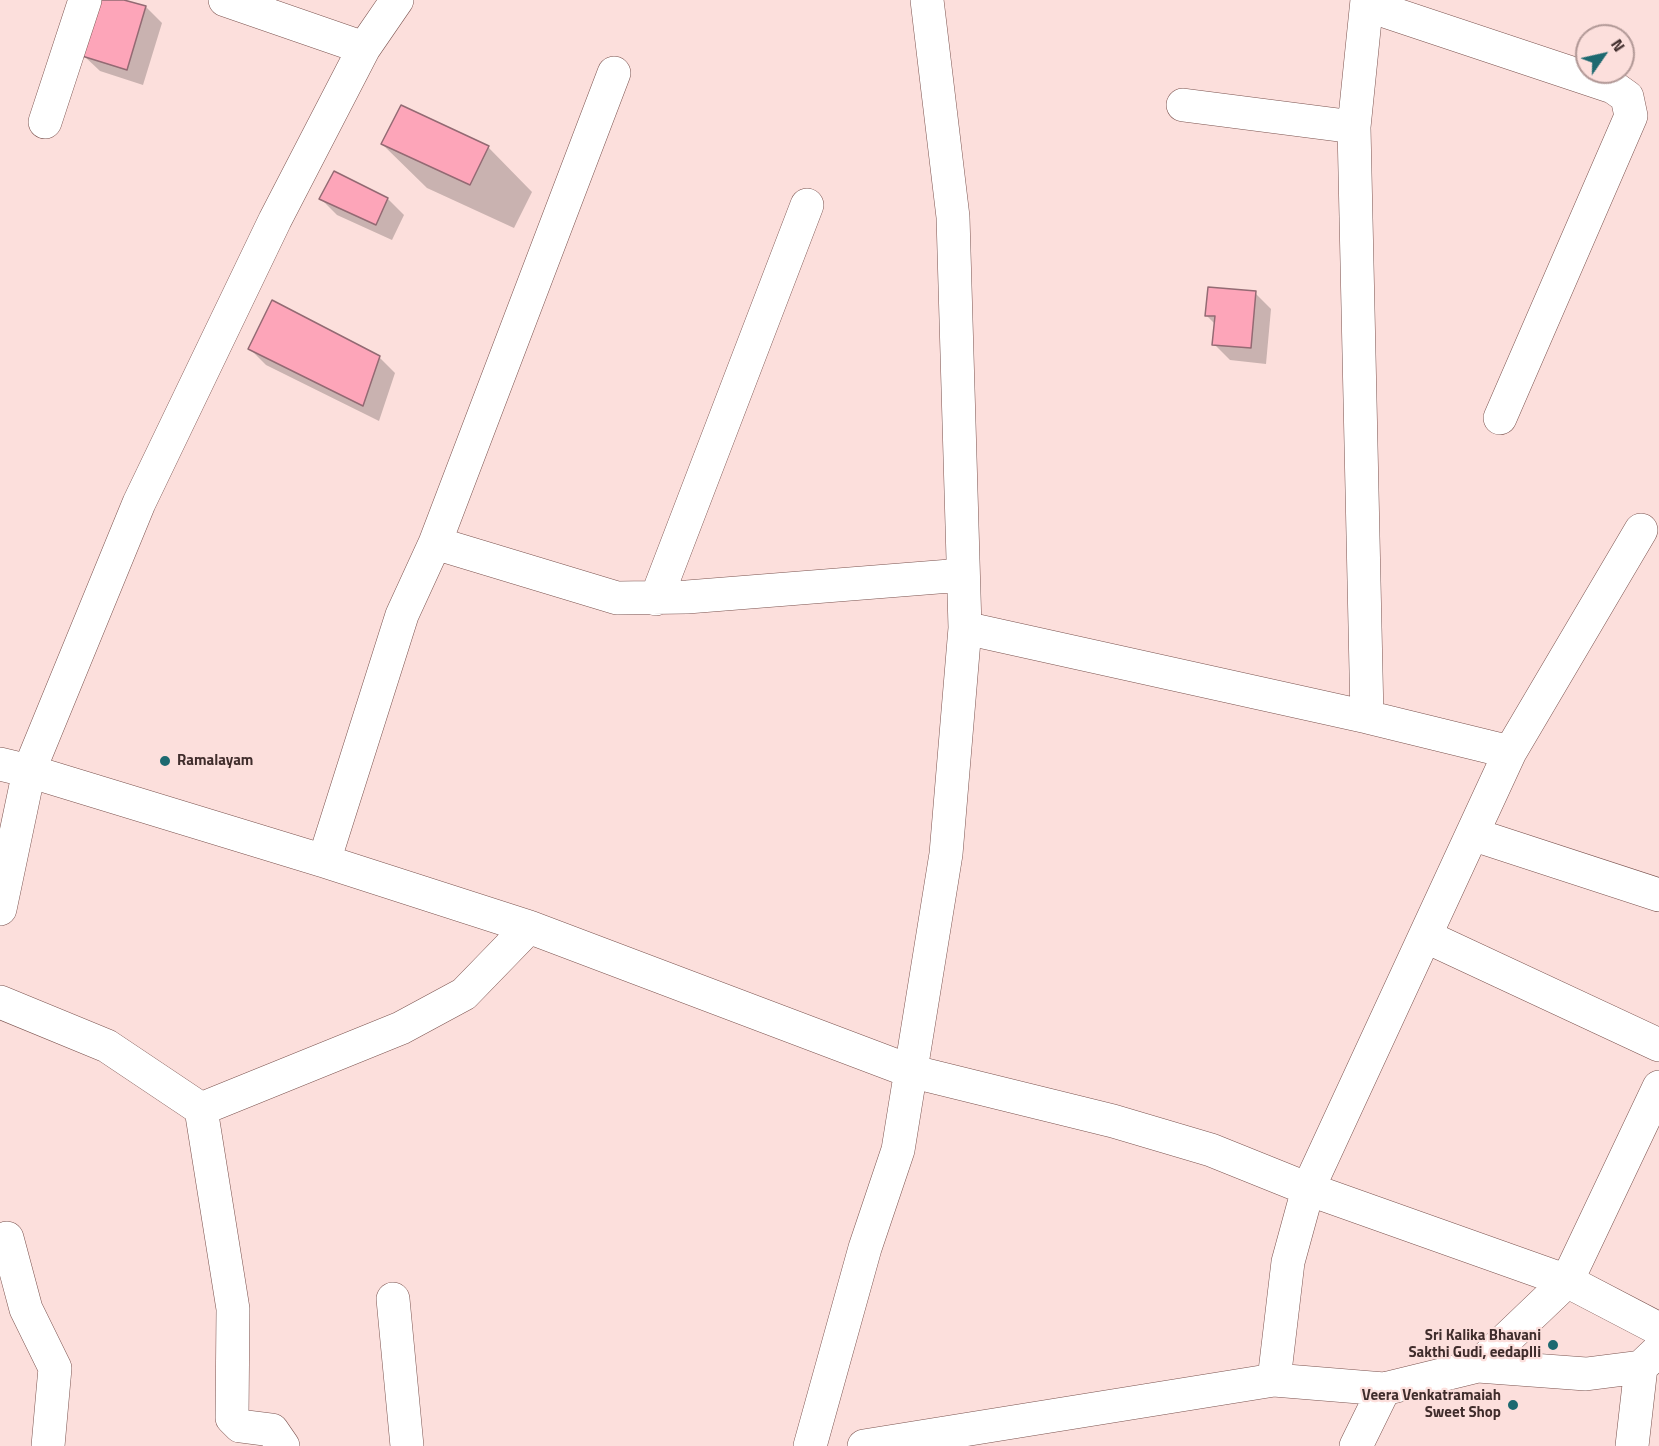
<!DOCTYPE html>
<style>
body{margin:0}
#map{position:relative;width:1659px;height:1446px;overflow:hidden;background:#fcdfdc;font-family:"Titillium Web",sans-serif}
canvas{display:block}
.north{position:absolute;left:1575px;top:24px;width:60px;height:60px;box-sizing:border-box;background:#fcdfdc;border:2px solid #b19896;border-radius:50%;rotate:56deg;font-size:16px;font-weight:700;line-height:24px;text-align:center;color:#402d2c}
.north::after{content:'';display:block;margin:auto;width:21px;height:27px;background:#1d6970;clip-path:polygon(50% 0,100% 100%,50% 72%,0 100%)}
</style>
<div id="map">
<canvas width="1659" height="1446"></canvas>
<div class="north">N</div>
</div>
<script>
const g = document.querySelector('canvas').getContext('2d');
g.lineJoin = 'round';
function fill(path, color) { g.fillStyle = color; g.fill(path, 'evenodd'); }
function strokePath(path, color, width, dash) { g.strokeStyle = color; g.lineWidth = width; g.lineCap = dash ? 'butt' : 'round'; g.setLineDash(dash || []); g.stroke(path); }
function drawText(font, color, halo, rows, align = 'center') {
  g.font = font + ' "Titillium Web",sans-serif'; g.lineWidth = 4.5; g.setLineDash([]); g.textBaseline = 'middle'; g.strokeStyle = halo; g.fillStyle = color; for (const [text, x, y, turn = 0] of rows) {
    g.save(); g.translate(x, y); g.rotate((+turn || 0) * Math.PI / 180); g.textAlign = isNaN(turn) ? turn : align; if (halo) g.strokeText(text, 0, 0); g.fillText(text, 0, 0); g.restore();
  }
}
const shadow = new Path2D(`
 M103 0H118L146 7 162 23 143 85 100 71 83 55Z
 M382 144 488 147 532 192 514 228 427 188Z
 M334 173 388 199 404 215 392 240 337 215 321 199Z
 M1255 293 1271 309 1266 364 1230 360 1214 344 1215 324 1206 315Z
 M250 349 379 357 395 373 379 421 266 365Z`);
const building = new Path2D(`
 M101 0H124L146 6 127 70 82 56Z
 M401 105 489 146 470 185 381 144Z
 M334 171 388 198 376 225 319 199Z
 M1208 287 1256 291 1251 348 1212 345 1215 316H1205Z
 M272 300 380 356 363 406 248 349Z`);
const street = new Path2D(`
 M225 0 364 48 275 220 139 503 29 771 324 861 529 927 910 1071 1113 1121 1211 1150 1308 1189 1567 1281 1659 1329
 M1367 5 1613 87 1627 97 1631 116 1500 418
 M364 48 397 0
 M1183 105 1354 127
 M45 122 85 0
 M435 543 617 598 687 597 963 575
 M656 599 807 205
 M965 628 1367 717 1354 127 1367 0
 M1367 717 1510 752
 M0 764 29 771 0 909
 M1472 834 1659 895
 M324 861 402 615 435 543 614 73
 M1425 936 1659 1045
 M0 1002 107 1046 201 1109 233 1309 232 1418 240 1426 272 1430 283 1446
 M201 1109 401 1028 464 994 529 927
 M7 1238 26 1309 55 1368 48 1446
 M393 1299 407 1446
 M1478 1366 1586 1374 1641 1367 1659 1350
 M1274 1380 1288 1262 1308 1189 1510 752 1641 530
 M810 1446 865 1248 898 1150 946 854 965 628 953 217 927 0
 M864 1446 1274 1380 1384 1389
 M1356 1446 1384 1389 1478 1366 1567 1281 1659 1087
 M1632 1446 1641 1367`);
const markers = [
 [165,761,6,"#1d6970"],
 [1553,1345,6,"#1d6970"],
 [1513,1405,6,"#1d6970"]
];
const poiNames = [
 ["Ramalayam",177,761,"left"],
 ["Sri Kalika Bhavani",1541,1336],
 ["Sakthi Gudi, eedaplli",1541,1353],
 ["Veera Venkatramaiah",1501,1396],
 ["Sweet Shop",1501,1413]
];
fill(shadow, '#0003');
fill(building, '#fda5b9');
strokePath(building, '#936a73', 1.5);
strokePath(street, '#7b534f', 34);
strokePath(street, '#fff', 33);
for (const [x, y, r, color] of markers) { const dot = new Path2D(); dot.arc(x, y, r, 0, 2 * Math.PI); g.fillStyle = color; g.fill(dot); strokePath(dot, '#fcdfdc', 2); }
drawText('bold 15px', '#402d2c', '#fcdfdc', poiNames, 'right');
</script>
